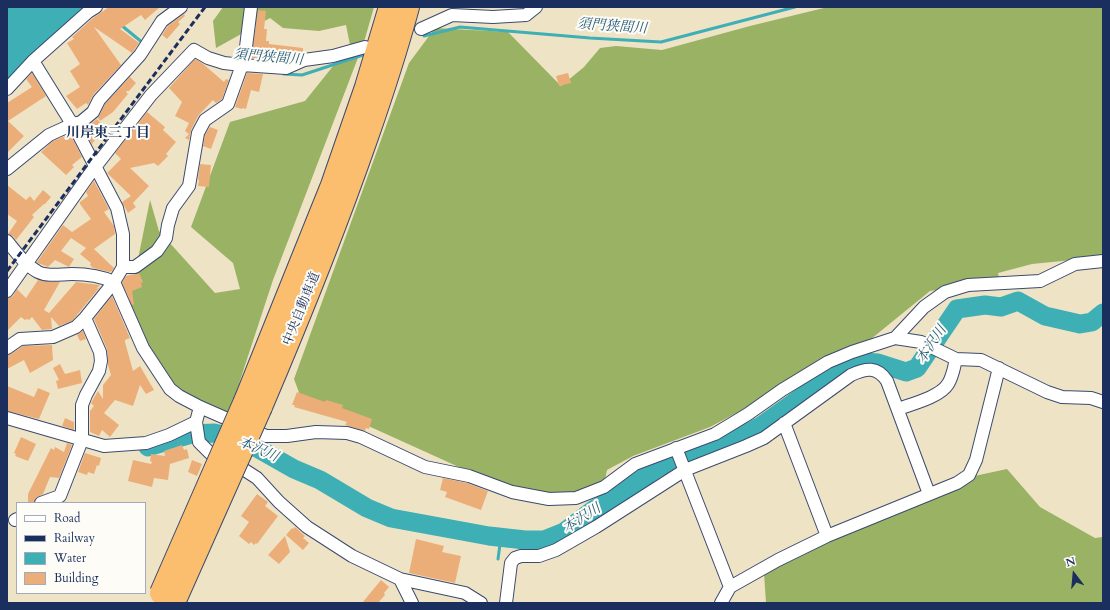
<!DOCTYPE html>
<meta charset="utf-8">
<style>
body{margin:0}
#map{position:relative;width:1110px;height:610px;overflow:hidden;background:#efe3c6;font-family:Cardo,serif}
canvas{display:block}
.frame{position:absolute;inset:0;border:8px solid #1b2f5e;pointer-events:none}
.legend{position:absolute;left:16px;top:502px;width:130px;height:92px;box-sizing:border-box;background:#fdfcf7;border:1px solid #a3aaba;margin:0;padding:5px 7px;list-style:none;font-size:12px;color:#1b2f5e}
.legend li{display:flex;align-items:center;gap:8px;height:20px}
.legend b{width:20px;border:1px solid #a3aaba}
.north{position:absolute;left:1054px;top:554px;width:40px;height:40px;-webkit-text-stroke:3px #fdfcf7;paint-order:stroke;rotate:344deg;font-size:11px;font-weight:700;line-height:16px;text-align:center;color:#1b2f5e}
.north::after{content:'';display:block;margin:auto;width:14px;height:18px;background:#1b2f5e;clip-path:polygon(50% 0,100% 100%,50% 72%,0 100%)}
</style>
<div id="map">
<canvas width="1110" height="610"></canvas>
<div class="frame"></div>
<ul class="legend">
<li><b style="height:5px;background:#fff"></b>Road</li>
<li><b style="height:5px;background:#1b2f5e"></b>Railway</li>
<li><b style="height:11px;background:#3eafb5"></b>Water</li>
<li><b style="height:11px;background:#ecae79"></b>Building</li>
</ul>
<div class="north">N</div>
</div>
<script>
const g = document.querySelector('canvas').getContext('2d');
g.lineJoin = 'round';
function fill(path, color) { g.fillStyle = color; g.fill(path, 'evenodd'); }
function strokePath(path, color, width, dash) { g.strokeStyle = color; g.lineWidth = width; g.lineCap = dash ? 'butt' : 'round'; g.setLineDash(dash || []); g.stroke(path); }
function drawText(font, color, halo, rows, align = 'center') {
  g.font = font + ' Cardo,"Noto Serif JP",serif'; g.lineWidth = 4; g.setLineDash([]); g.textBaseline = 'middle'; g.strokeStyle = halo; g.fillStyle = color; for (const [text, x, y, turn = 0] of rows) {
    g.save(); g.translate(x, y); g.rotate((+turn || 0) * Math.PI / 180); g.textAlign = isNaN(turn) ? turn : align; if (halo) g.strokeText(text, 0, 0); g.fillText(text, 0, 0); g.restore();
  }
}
const forest = new Path2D(`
 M223 7H374L364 42 273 280 229 414 172 386 128 308 150 200 159 231 215 293 240 289 233 263 191 227 230 122 305 101 350 45 346 25 319 31 283 28 270 18 216 48 213 21Z
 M828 7H1103V257L1032 264 998 273 1000 281 930 291 871 339 845 355 710 427 633 456 607 470 603 489 575 500 514 492 300 395 294 379 409 63 435 28 508 32 561 86 584 67 600 48 616 46 662 50 750 26Z
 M1007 469 1040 507 1095 538 1103 537V603H766L764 573 814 542 965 478Z`);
const water = new Path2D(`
 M7 7H85L7 80Z`);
const stream = new Path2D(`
 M121 25 143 43
 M424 36 460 27 590 38 661 42 795 7
 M284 74 302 75 363 55
 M498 559 501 537`);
const river = new Path2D(`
 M148 447 192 434 214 433 228 436 257 448 294 469 320 480 367 508 391 518 489 536 525 540H544L564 532 593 510 619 495 656 469 673 461 730 442 761 426 845 366 862 362 878 363 906 372 917 368 957 309 985 305 1001 307 1018 301 1045 316 1080 324 1092 322 1103 313`);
const building = new Path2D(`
 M109 7H160L145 20 141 15 120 29 139 43 132 53 94 27 121 65 93 95 88 105 86 103 77 109 66 96 80 87 70 71 80 64 67 43 74 39 72 37 93 18Z
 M258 10 266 11 264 29H267L266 41H269V44L303 48V53L291 58H288L286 60 251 58Z
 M184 14 185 16 178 22 180 24 167 39 162 35 168 26Z
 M195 59 202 63 224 82 226 79 229 80 222 99 216 103 213 100 198 116 191 130 189 140 185 138 189 134 185 131 189 123 175 116 182 102 169 88Z
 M32 73 46 96 8 121 24 136 7 153V103L32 87 26 79Z
 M247 73 263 74 259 92 251 90 246 109 242 108V109L235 107Z
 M568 73 571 83 559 86 556 76Z
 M130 77 136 83 129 91H127L126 92 128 94 113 112 100 121 98 118 105 104Z
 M147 112 165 127 163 130 176 142 166 154 168 156 158 166 154 163 130 168 149 186 133 203 136 207 128 213 122 202 131 196 107 173 121 159 115 153Z
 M97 119 105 128 92 138 95 140 92 144 84 129Z
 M210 127 218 130 211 149 203 146 205 135Z
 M70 134 82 157 72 165 74 167 66 175 41 152 53 141Z
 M200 164 211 165 209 187 198 186 199 180H198Z
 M94 181 109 209 104 212 114 226 115 234 94 249 114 268 112 271 110 272 93 268 90 265 91 263 80 254 86 248 71 238 61 251 74 259 69 267 55 260 48 267 38 263 37 262 63 225 72 232 91 219 80 204V202L88 196 86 192Z
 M7 185 26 200 30 196 34 201 43 190 51 197 45 204H44L32 215 34 217 16 240 13 236 8 234 17 221 7 214Z
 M139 273 143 282 141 283 142 287 132 291 134 304 132 305 122 283 126 276Z
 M38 280 50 282H60L44 310 49 313 76 282 100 285 96 289 100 287 72 321 59 326 51 317 52 329 42 330 32 317 29 320 27 319 25 320 21 317 7 331V298L13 296 17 289 26 298Z
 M112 296 130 338 125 340V342L133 371 140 366 154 390 146 394 140 385 133 406 115 400 104 413 119 425 110 437 102 430 99 436 90 432V411L94 406 91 403 98 391 103 399V385L111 375 108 365 107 349 94 319Z
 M83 331 86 339 80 341 77 335Z
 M52 345 53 360 30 373 24 360 7 369V355L11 354 23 346Z
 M60 364 65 374 80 370 82 383 58 389 56 381 59 380 53 368Z
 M7 386 34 397 38 388 50 393 39 419 7 411Z
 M297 392 325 402 326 400 343 405 342 408 372 419 369 429 366 428 365 431 345 425 347 422 294 407 295 405H292Z
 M65 418 74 422V430L62 426Z
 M21 437 36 444 28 461 15 456 16 454 14 453Z
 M67 443 72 445 59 478 50 477 43 494 36 498 34 503H28V494L51 448 54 450 55 447 64 452Z
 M182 445 184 450 187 449 189 458 170 464 168 480 154 478 152 487 128 481 133 460 151 464 152 462 150 461 151 454 165 456 164 451Z
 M85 453 101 458 99 466 97 465 94 474 88 472 87 475 78 472Z
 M192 460 202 464 197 476 188 472Z
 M443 478 467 483 488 491 481 510 445 497 447 492 440 490Z
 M257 494 268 502 265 506 278 516 257 544 256 543 254 545 251 542 249 544 239 536 249 522 241 516Z
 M295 527 305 536 303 538 309 543 303 550 286 535 292 528 293 529Z
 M285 536 290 552 279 564 268 555Z
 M416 539 444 546 442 552 461 556 455 583 409 573Z
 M381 580 389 587 384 593 385 595 378 603H362Z`);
const minor = new Path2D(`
 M421 29 452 15 493 17 526 15 536 7
 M7 89 33 61 88 12 96 7
 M7 169 49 135 73 124 81 122 93 112 99 100 140 55 162 21 181 7
 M7 241C16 252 25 265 38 272 48 277 61 274 72 274 86 274 101 276 114 282L143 348 170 389 179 396 200 407 266 436H287L316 432 347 433 361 437 425 467 469 476 512 492 549 499 576 498 604 487 635 464 715 434 748 414 782 390 828 362 852 352 895 338 921 342 956 359 981 360 1047 392 1062 397 1091 398 1103 402
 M123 267H135L157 251 166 238 168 225 173 208 189 186 198 133 205 120 228 104 242 65 246 47 251 7
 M7 291 89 175 151 95 194 50 208 58 224 63 242 65 286 68 304 60 333 56 365 47
 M895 338 924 307 945 292 968 285 1040 281 1075 264 1103 261
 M7 348 20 339 53 337 76 327 85 318 114 282 123 267V234L117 208 73 124 69 119 33 61
 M200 407 196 422 199 442 210 453 226 458 257 478 279 502 307 527 352 556 400 579 465 593 481 603
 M898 409C912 404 940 397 948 384 953 376 954 367 956 359
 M7 418 104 446 146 443 169 435 196 422
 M784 423 827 536
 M676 448 730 587
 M41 503 60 496 82 440V405L86 395 99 371 101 361 100 352 85 318
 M15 520 17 519
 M400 579 412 603
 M506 603 511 563 515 558 521 556H539L556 550 596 527 685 470 746 446 764 438 851 375C866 368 877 366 887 381L929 494
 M721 603 730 587 778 560 827 536 957 483 969 475 976 460 999 368`);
const motorway = new Path2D(`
 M245 401 332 185 366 87 390 7
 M261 407C299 318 335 229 367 137 382 94 396 51 408 7`);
const rail = new Path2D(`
 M7 271 205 7`);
const motorwayBridge = new Path2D(`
 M161 593 245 401
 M176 598 261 407`);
const streetNames = [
 ["中央自動車道",302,309,-68]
];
const waterNames = [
 ["須門狭間川",612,27,4],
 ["須門狭間川",268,58,5],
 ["本沢川",932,345,-56],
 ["本沢川",258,450,24],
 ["本沢川",582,519,-33]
];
const neighbourhoodNames = [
 ["川岸東三丁目",108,134]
];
fill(forest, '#99b264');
fill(water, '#3eafb5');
strokePath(stream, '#3eafb5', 3);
strokePath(river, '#3eafb5', 19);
fill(building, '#ecae79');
strokePath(minor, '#3b4a6e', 14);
strokePath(motorway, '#3b4a6e', 24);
strokePath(minor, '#fff', 12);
strokePath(motorway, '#fbbd6e', 22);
strokePath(rail, '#1b2f5e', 3, [6, 3]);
strokePath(motorwayBridge, '#3b4a6e', 24, []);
strokePath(motorwayBridge, '#fbbd6e', 22);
drawText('13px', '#1b2f5e', '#fdfcf7', streetNames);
drawText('italic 14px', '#275c7c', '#fdfcf7', waterNames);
drawText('bold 14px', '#1b2f5e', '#fdfcf7', neighbourhoodNames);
</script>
